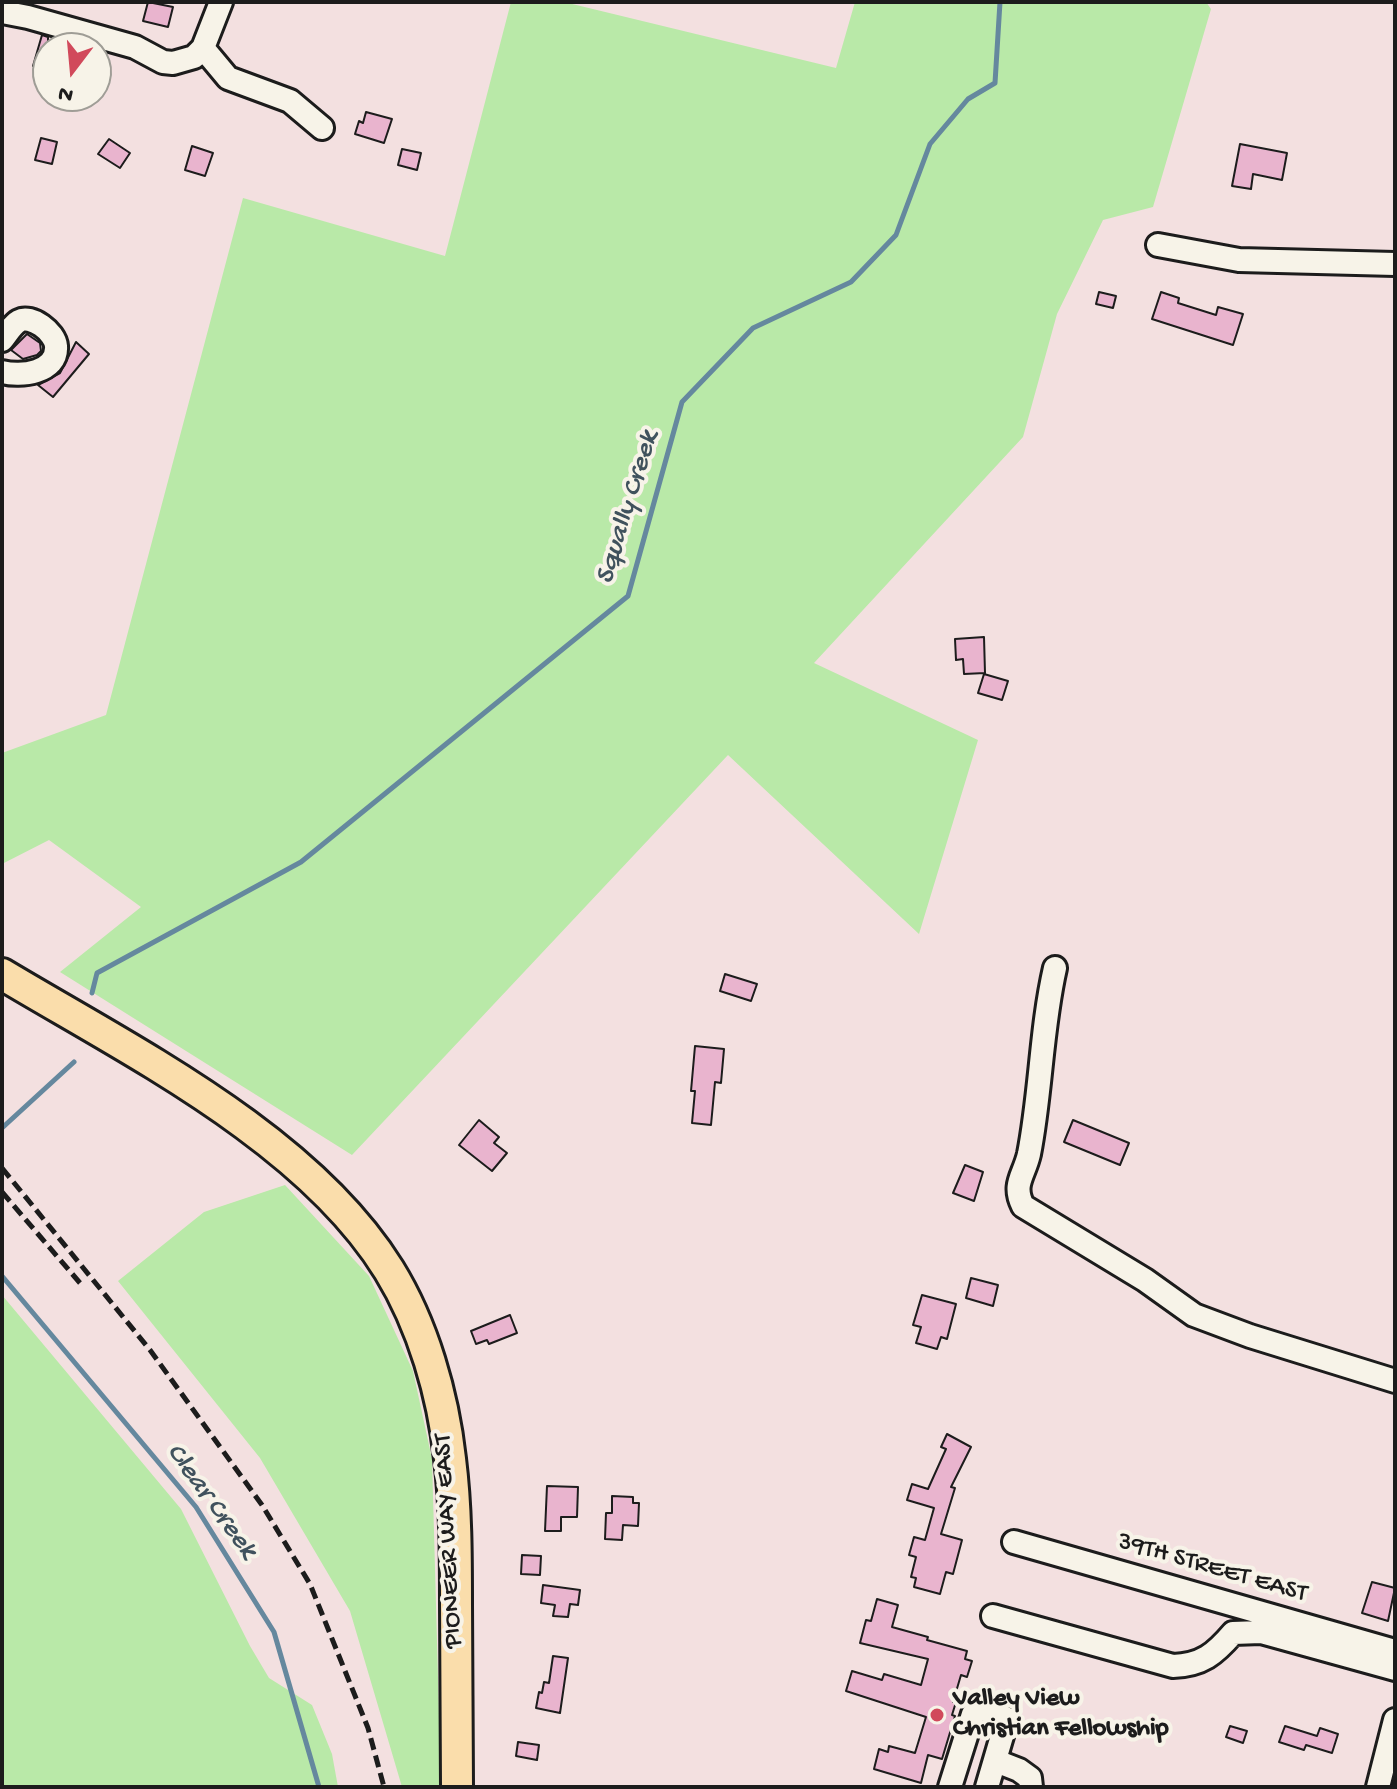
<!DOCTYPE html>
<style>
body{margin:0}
#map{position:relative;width:1397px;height:1789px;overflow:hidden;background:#f3e0e0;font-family:"Gochi Hand",sans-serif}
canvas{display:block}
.frame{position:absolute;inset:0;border:4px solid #1c1c1c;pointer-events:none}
.north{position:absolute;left:32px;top:32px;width:80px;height:80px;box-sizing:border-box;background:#f7f3e8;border:2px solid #9f9d96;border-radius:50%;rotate:196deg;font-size:22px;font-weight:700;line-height:32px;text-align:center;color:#1c1c1c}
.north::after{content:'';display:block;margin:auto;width:28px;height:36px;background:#d1495b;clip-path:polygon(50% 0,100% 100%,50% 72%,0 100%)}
</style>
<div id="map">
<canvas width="1397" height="1789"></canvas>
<div class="frame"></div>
<div class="north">N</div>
</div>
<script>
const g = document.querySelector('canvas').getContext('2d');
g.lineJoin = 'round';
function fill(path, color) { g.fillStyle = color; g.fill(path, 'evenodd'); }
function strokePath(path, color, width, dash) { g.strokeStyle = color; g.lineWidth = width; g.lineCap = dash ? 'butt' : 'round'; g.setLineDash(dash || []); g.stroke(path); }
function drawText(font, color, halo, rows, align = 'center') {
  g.font = font + ' "Gochi Hand",sans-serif'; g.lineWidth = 8; g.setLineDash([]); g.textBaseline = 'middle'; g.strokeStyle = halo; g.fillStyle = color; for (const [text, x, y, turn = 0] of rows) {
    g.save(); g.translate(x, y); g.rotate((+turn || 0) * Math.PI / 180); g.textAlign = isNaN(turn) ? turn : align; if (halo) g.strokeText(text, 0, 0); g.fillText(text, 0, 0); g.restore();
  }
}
const green = new Path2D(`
 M511 2H564L836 68 855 2H1206L1211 9 1153 207 1103 220 1057 314 1023 437 814 663 978 740 919 934 728 755 352 1155 60 972 141 907 49 840 2 864V753L106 715 243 198 445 256Z
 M285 1185 369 1276 413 1371 432 1459 441 1787H402L350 1611 260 1458 118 1281 204 1212Z
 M2 1295 181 1509 250 1646 269 1678 312 1705 332 1754 338 1787H2Z`);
const stream = new Path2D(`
 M92 993 97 973 301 862 628 596 682 402 753 328 851 282 896 235 930 144 968 99 995 83 1000 2
 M2 1128 74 1062
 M2 1276 196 1507 274 1632 319 1787`);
const building = new Path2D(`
 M148 2 173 7 168 27 143 21Z
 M42 35 48 37V70L33 66Z
 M366 112 392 119 384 143 355 134 359 121 363 123Z
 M41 138 57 142 52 164 35 160Z
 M109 139 130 153 120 168 98 154Z
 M1240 144 1287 153 1282 180 1253 174 1251 189 1232 186Z
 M192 146 213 153 205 176 185 170Z
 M402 149 421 153 417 170 398 165Z
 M1099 292 1116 296 1113 308 1096 304Z
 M1161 292 1179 298 1178 303 1216 315 1218 307 1243 314 1233 345 1152 319Z
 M27 334 40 343 41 351 37 355 23 359 11 350Z
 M76 342 89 354 53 397 38 385 60 373Z
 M984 637 985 673 964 674 963 659 956 660 955 639Z
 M984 674 1008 681 1002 700 978 693Z
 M725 974 757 984 751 1001 720 991Z
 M695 1046 724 1049 721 1083 715 1082 711 1125 692 1123 695 1091H691Z
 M479 1120 499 1137 494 1143 507 1153 492 1171 459 1145Z
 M1073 1120 1129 1143 1120 1165 1064 1142Z
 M965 1165 983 1172 974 1201 953 1193Z
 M971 1278 998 1285 993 1306 966 1298Z
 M922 1295 956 1304 947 1339 941 1337 937 1349 916 1343 921 1327 913 1325Z
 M510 1315 517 1333 489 1344 487 1340 476 1344 471 1331Z
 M947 1434 971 1447 951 1487 955 1488 941 1534 962 1540 953 1574 946 1572 940 1594 914 1587 916 1578 911 1577 916 1557 909 1555 914 1537 925 1540 934 1508 907 1500 912 1484 928 1489 946 1449 941 1447Z
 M547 1486 578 1487 577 1517H561V1531H545Z
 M612 1496 633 1497V1503H639L638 1526 623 1525 622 1540 605 1539 606 1513H612Z
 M522 1555 541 1556 540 1575 521 1574Z
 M1372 1582 1395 1588 1388 1621 1362 1613Z
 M543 1585 580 1590 578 1605 570 1604 568 1617 553 1616 555 1605 541 1603Z
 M877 1599 898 1605 892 1627 928 1637 927 1640 967 1651 965 1659 972 1661 967 1677 961 1675 953 1702H956L952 1715 955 1716 942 1759 928 1755 921 1783 874 1769 879 1749 888 1752 889 1746 915 1753 926 1717 846 1691 852 1671 882 1680 884 1674 921 1685 928 1659 860 1643 866 1620 871 1621Z
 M553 1656 568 1658 560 1713 536 1708 539 1692 542 1693 544 1682 549 1683Z
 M1230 1726 1247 1731 1243 1743 1226 1737Z
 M1285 1726 1317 1736 1320 1728 1338 1734 1332 1753 1306 1745 1304 1750 1279 1742Z
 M518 1742 539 1745 537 1760 516 1756Z`);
const minor = new Path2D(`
 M2 12 28 17 135 47 163 62 173 63 194 57 203 48 221 2
 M203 48 228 78 290 101 322 128
 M1158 245 1239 260 1395 264
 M2 340C7 334 12 325 19 321 31 314 55 332 56 346 58 373 20 377 2 372
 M1055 968C1041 1029 1041 1093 1029 1154 1024 1176 1012 1184 1023 1206L1145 1280 1194 1315 1250 1336 1395 1381
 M1014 1542 1395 1651
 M993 1616 1173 1666C1202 1665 1215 1654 1233 1633L1261 1632 1395 1669
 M996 1761 1019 1770 1030 1778 1031 1787
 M950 1787 973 1714 980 1708 995 1712 1007 1719 987 1787
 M1378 1787 1395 1720`);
const major = new Path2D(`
 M2 974C132 1052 308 1139 389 1270 423 1325 443 1395 450 1459 456 1507 456 1557 456 1605 456 1666 457 1726 457 1787`);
const rail = new Path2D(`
 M2 1168 150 1350 262 1505 310 1584 368 1728 384 1787
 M2 1192 80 1283`);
const markers = [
 [937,1715,8,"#d1495b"]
];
const streetNames = [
 ["PIONEER WAY EAST",450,1541,-93],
 ["39TH STREET EAST",1212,1569,16]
];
const poiNames = [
 ["Valley View",953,1700],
 ["Christian Fellowship",953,1730]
];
const waterNames = [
 ["Squally Creek",629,508,-73],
 ["Clear Creek",210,1502,54]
];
fill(green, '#b9e9a8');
strokePath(stream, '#65889e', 5);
fill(building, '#e9b4ce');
strokePath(building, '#1c1c1c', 2);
strokePath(minor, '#1c1c1c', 28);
strokePath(major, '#1c1c1c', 36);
strokePath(minor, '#f7f3e8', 22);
strokePath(major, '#faddab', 30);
strokePath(rail, '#1c1c1c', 5, [12, 6]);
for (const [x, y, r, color] of markers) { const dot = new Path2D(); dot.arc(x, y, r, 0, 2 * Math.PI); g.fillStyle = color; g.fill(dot); strokePath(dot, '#f7f3e8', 3); }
drawText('26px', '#1c1c1c', '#f7f3e8', streetNames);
drawText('bold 26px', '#1c1c1c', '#f7f3e8', poiNames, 'left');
drawText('italic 28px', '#40525d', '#f7f3e8', waterNames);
</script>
